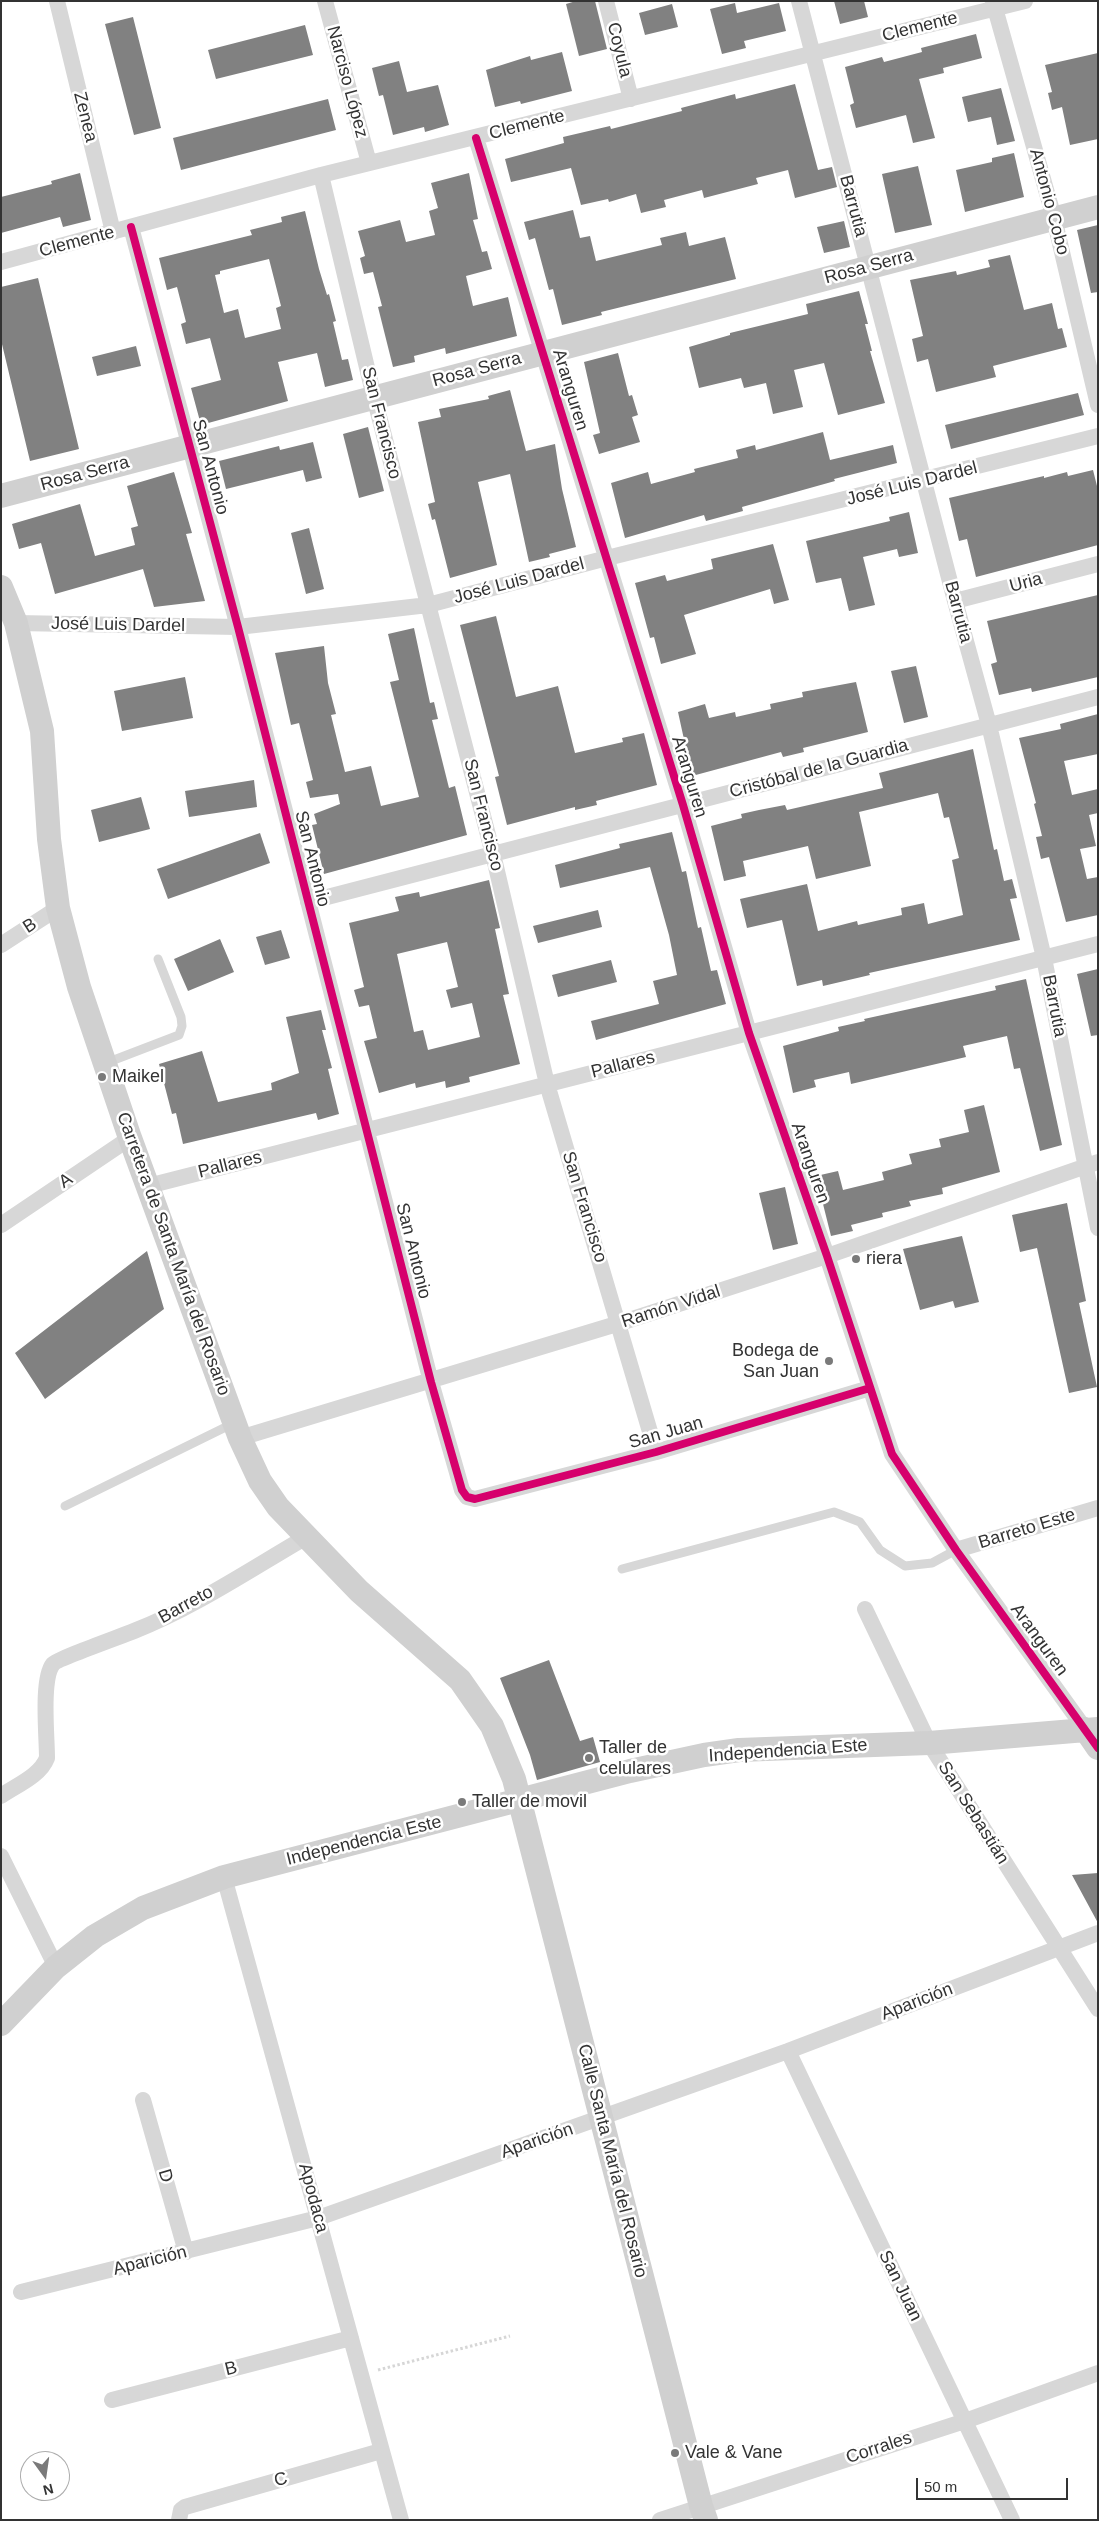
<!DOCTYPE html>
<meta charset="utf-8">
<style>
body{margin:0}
#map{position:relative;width:1099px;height:2521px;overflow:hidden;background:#fff;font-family:Arial,sans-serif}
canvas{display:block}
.frame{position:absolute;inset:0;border:2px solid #333;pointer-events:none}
.north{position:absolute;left:20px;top:2451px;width:50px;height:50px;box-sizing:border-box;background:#fff;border:1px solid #adadad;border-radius:50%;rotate:166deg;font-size:14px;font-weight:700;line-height:20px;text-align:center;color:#333}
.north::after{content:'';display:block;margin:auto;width:18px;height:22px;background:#7a7a7a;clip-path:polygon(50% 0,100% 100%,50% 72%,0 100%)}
.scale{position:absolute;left:916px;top:2478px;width:152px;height:22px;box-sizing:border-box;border:2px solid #333;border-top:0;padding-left:6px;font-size:15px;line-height:18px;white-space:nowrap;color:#333;-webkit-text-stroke:4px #fff;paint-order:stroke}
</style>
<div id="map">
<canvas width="1099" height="2521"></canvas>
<div class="frame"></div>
<div class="north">N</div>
<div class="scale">50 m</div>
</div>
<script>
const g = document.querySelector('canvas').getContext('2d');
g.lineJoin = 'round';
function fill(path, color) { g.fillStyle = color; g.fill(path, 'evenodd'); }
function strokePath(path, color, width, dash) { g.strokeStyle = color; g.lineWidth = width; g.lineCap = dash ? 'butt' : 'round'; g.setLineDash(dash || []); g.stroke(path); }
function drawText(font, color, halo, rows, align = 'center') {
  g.font = font + ' Arial,sans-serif'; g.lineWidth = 5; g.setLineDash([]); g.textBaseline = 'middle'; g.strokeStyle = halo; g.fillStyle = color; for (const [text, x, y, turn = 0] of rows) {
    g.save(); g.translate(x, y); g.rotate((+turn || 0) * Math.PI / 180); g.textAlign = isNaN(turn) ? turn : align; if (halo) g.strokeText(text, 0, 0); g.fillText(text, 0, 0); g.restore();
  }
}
const building = new Path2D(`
 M576 1H595L607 49 579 56 566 4Z
 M834 1H864L868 17 840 24Z
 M735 3 737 13 779 3 786 31 744 41 746 48 722 54 710 9Z
 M672 4 678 27 645 35 639 13Z
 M133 17 161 128 134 135 105 24Z
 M305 25 313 55 216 79 208 50Z
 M976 34 982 58 943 68 944 73 919 79 935 138 913 143 906 115 856 128 850 105 854 103 845 67 882 57 884 62 922 52 921 48Z
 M562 52 572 91 521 104 520 101 495 107 486 70 530 56 531 60Z
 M1098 53V139L1070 145 1062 107 1052 110 1048 93 1052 92 1045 65Z
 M399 61 407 92 438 85 449 125 425 132 424 127 393 135 383 95 379 96 372 68Z
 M795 84 818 170 832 167 837 187 795 198 788 170 756 178 758 184 704 198 702 190 664 200 666 207 641 213 636 194 609 202 608 199 581 205 571 168 511 182 505 159 564 143 563 137 610 126 611 129 682 111 681 108 735 94 736 99Z
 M1001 88 1015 141 997 145 991 117 968 122 962 97Z
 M328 99 336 130 181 170 173 138Z
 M1014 153 1024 197 965 212 956 170 992 162V158Z
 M918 166 932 225 895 233 882 174Z
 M80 173 91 220 63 227 60 217 1 233V197L52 184 51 181Z
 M469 173 478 219 473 220 482 252 487 251 492 269 466 276 473 306 508 297 517 336 446 354 445 348 414 356 415 362 393 367 378 307 382 306 373 272 364 274 360 258 365 256 358 231 400 220 406 242 435 235 429 211 438 208 431 183Z
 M573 210 580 238 590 236 596 261 662 245 660 238 686 232 689 246 725 237 736 279 601 312 602 315 562 325 553 289 549 290 535 238 529 240 524 222Z
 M305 211 319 269 327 295 329 294 336 321 333 322 342 360 348 359 353 380 325 387 317 353 278 362 288 401 201 425 191 388 221 380 210 338 186 344 181 324 186 322 177 287 167 290 159 258 252 235 250 230 282 222 281 217ZM269 259 281 306 276 308 281 329 245 338 238 309 224 313 215 275 220 274V271Z
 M844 221 850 247 824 253 817 227Z
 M1098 225V292L1091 293 1077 230Z
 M1010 255 1024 310 1052 303 1058 329 1062 328 1067 347 993 366 996 377 936 392 928 359 917 362 912 339 923 336 910 280 956 271 957 275 990 267 988 260Z
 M38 278 79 449 30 461 1 340V287Z
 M859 291 868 324H865L872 351H870L885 403 838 415 824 363 794 370 803 407 773 414 766 383 744 388 741 378 699 388 689 347 730 335V333L808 314 806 304Z
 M136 346 141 366 97 376 92 357Z
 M618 353 629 396 632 395 638 415 632 417 640 442 599 454 593 435 600 433 584 362Z
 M510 390 526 451 555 444 562 489 576 547 549 554 550 557 529 562 510 474 478 482 497 565 450 578 435 519 432 520 428 504 435 502 418 422 441 417 439 409 489 399 488 396Z
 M1078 393 1084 415 951 449 945 425Z
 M368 427 384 491 359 498 343 434Z
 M823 432 830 460 893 445 897 463 834 479 835 481 742 507 743 511 706 521 704 515 625 538 611 483 648 472 651 484 695 472 694 469 738 458 736 450 755 445 756 450Z
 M313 442 322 478 306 482 303 470 226 489 219 461 279 446 280 450Z
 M1093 470 1098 490V545L976 577 967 539 959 541 949 498 1044 476V478L1067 472 1068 476Z
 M174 472 192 533 186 534 205 601 154 607 143 569 55 594 41 543 19 549 12 524 80 504 95 556 135 545 131 528 138 526 127 486Z
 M909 512 918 553 899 557 897 549 863 557 875 605 849 611 841 578 816 583 806 541 890 521 889 517Z
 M309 528 324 589 306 594 291 533Z
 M773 544 789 600 774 604 770 589 684 615 696 654 661 664 654 637 650 638 635 583 665 575 667 581 713 569 711 559Z
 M1098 595V677L1032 692 1031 688 999 695 991 664 997 662 987 621Z
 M496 616 516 697 558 686 575 753 623 742 622 738 644 733 657 785 596 801 597 805 575 810V807L507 825 495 777 499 776 460 625Z
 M414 628 430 703 434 702 438 719 432 720 449 788 455 786 467 835 324 874 312 825 317 824 314 814 340 804 338 794 310 798 306 782 313 780 299 723 291 725 275 653 324 646 328 683 336 714 331 715 345 772 371 766 381 806 419 797 390 682 399 680 388 634Z
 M916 666 928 717 904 723 891 671Z
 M185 677 193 718 122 731 114 691Z
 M856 682 868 732 803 748 804 752 783 757 781 752 692 776 678 712 705 704 709 718 735 712 736 717 771 709 770 704 803 697 802 692Z
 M1098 714V754L1064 761 1072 795 1098 789V813L1089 815 1096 846 1080 849 1087 879 1098 877V915L1066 922 1049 857 1041 859 1036 837 1042 836 1034 804 1036 803 1019 738 1061 729 1060 724Z
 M973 749 994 850 997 849 1004 881 1012 879 1017 898 1010 899 1020 940 869 973 870 975 823 986 822 980 797 986 782 920 747 928 740 899 807 884 818 931 857 921 858 925 902 915 901 908 924 903 928 924 963 915 952 860 959 858 949 817 944 818 938 793 859 812 871 866 816 879 808 846 743 861 746 876 724 881 711 826 742 818 741 814 759 810 785 805 787 810 883 788 879 773Z
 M254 780 257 807 189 817 185 791Z
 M141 797 150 829 99 842 91 810Z
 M672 832 682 872 686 871 698 928 701 927 711 971 717 970 726 1004 596 1040 591 1021 659 1004 653 981 677 975 669 935 650 867 560 888 555 865 620 848 619 844Z
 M260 833 270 863 168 899 157 869Z
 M489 880 500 928 495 929 509 994 503 995 520 1064 469 1077 470 1082 446 1088 445 1081 416 1088 415 1083 379 1093 364 1041 377 1038 369 1005 359 1007 354 990 364 987 349 923 399 911 395 897 419 892 420 897ZM447 942 458 987 446 990 451 1008 472 1003 480 1037 428 1050 423 1030 414 1032 397 954Z
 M598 910 602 927 538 943 533 926Z
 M281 930 290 958 265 965 256 937Z
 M220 939 234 972 188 991 174 959Z
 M611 960 617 982 558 997 552 975Z
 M1098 969V1035L1091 1036 1077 974Z
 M1026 979 1062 1145 1040 1151 1020 1068 1014 1069 1007 1036 963 1046 966 1057 851 1084 849 1072 814 1080 816 1087 793 1093 783 1046 839 1031 838 1027 865 1021 864 1019 996 990 995 986Z
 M321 1010 326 1030H322L332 1068 328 1069 339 1114 318 1120 316 1113 183 1144 176 1113 172 1114 159 1064 202 1051 218 1102 272 1090 271 1083 299 1073 286 1017Z
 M984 1105 1000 1172 942 1188 943 1194 909 1201 911 1206 882 1213 883 1217 851 1225 853 1231 831 1236 816 1176 838 1171 843 1190 884 1180 882 1172 912 1164 909 1154 941 1147 939 1139 969 1132 964 1110Z
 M785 1187 798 1244 773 1250 759 1193Z
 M1067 1203 1086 1301 1079 1303 1097 1387 1069 1393 1037 1248 1020 1252 1012 1215Z
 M962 1236 979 1302 955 1308 953 1301 920 1310 903 1249Z
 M147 1251 164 1309 45 1399 15 1353Z
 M549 1660 580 1741 593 1737 600 1762 537 1780 530 1755 500 1678Z
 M1098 1873V1923L1072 1875Z`);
const path = new Path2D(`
 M378 2370 510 2336`);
const lane = new Path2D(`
 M106 1063 179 1035 182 1026 181 1017 158 959
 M65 1506 234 1423
 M622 1569 834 1512 860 1522 880 1550 905 1566 932 1563 956 1550`);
const street = new Path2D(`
 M57 1 113 232
 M325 1 369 163
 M606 1 631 99
 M799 1 955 601 989 725 1044 958 1098 1228
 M993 1 1054 218 1098 405
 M476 138 683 805 749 1033 827 1256 892 1454 956 1550 1085 1729
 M321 175 374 397 493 854 547 1084 656 1452
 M131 227 238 627 431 1382 462 1490 467 1497 475 1499 656 1452 870 1388
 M1 262 321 175 1025 1
 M955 601 1098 564
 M16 623 238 627 428 605 607 558 1098 436
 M308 902 1098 697
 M1 945 58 908
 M148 1186 1098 944
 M1 1225 130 1138
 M240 1438 620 1323 827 1256 1098 1162
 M956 1550 1098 1508
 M865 1609 929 1743 1098 2009
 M1 1796C17 1785 40 1776 47 1758 47 1736 41 1679 53 1664 57 1659 122 1636 134 1631 195 1607 251 1569 308 1536
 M1 1856 56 1967
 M224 1877 401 2520
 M788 2051 1012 2520
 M143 2100 186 2252
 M21 2292 318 2218 788 2051 1098 1933
 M112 2400 351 2338
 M179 2520 181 2510 185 2507 381 2451
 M660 2520 965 2421 1098 2373`);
const secondary = new Path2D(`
 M1 496 1098 207
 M1 587 16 623 42 731 49 839 58 908 79 987 130 1138 240 1438 260 1481 278 1507 359 1591 460 1680 492 1726 514 1779 701 2506 706 2520
 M1085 1729 1098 1748
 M1 2024 56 1967 95 1936 143 1908 224 1877 630 1771 704 1755 739 1750 929 1743 1098 1729`);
const cycleway = new Path2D(`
 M476 138 683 805 749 1033 827 1256 892 1454 956 1550 1098 1748
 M131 227 238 627 431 1382 462 1490 467 1497 475 1499 656 1452 870 1388`);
const markers = [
 [102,1077,5,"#7a7a7a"],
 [856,1259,5,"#7a7a7a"],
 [829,1361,5,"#7a7a7a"],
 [589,1758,5,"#7a7a7a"],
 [462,1802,5,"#7a7a7a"],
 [675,2453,5,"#7a7a7a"]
];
const streetNames = [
 ["Clemente",920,27,-14],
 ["Coyula",619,50,76],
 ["Narciso López",347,82,75],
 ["Zenea",85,117,76],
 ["Clemente",527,125,-14],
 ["Antonio Cobo",1049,202,75],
 ["Barrutia",853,206,75],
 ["Clemente",77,242,-15],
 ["Rosa Serra",869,267,-15],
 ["Rosa Serra",477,370,-15],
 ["Aranguren",570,390,73],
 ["San Francisco",381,423,76],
 ["San Antonio",210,467,75],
 ["Rosa Serra",85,474,-15],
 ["José Luis Dardel",912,484,-14],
 ["José Luis Dardel",519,581,-15],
 ["Uria",1026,583,-15],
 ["Barrutia",958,612,75],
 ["José Luis Dardel",118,625,1],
 ["Cristóbal de la Guardia",819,769,-15],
 ["Aranguren",689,777,73],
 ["San Francisco",483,815,76],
 ["San Antonio",312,859,76],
 ["B",30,926,-33],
 ["Barrutia",1054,1006,79],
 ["Pallares",623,1065,-14],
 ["Aranguren",810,1163,71],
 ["Pallares",230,1165,-14],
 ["A",66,1181,-34],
 ["San Francisco",584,1207,73],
 ["San Antonio",413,1251,76],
 ["Carretera de Santa María del Rosario",173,1254,70],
 ["Ramón Vidal",671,1307,-18],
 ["San Juan",666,1433,-16],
 ["Barreto Este",1027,1529,-17],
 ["Barreto",186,1605,-29],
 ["Aranguren",1039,1640,54],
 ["Independencia Este",788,1751,-4],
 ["San Sebastián",973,1813,58],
 ["Independencia Este",364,1841,-14],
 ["Aparición",917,2002,-21],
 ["Aparición",537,2141,-19],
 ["Calle Santa María del Rosario",612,2161,76],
 ["D",165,2176,74],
 ["Apodaca",313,2198,75],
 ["Aparición",150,2261,-14],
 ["San Juan",900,2286,64],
 ["B",231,2369,-14],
 ["Corrales",879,2448,-18],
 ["C",281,2480,-16]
];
const poiNames = [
 ["Maikel",112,1077],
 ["riera",866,1259],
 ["Bodega de",819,1351,"right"],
 ["San Juan",819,1372,"right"],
 ["Taller de",599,1748],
 ["celulares",599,1769],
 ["Taller de movil",472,1802],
 ["Vale & Vane",685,2453]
];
fill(building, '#818181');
strokePath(path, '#d6d6d6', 3, [2.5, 2.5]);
strokePath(lane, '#d7d7d7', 9);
strokePath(street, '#d7d7d7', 16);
strokePath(secondary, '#d0d0d0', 24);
strokePath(cycleway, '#d6006c', 8);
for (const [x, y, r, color] of markers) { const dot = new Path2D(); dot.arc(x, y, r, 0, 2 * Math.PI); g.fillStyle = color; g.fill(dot); strokePath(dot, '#fff', 2); }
drawText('18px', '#333', '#fff', streetNames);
drawText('18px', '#333', '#fff', poiNames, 'left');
</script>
